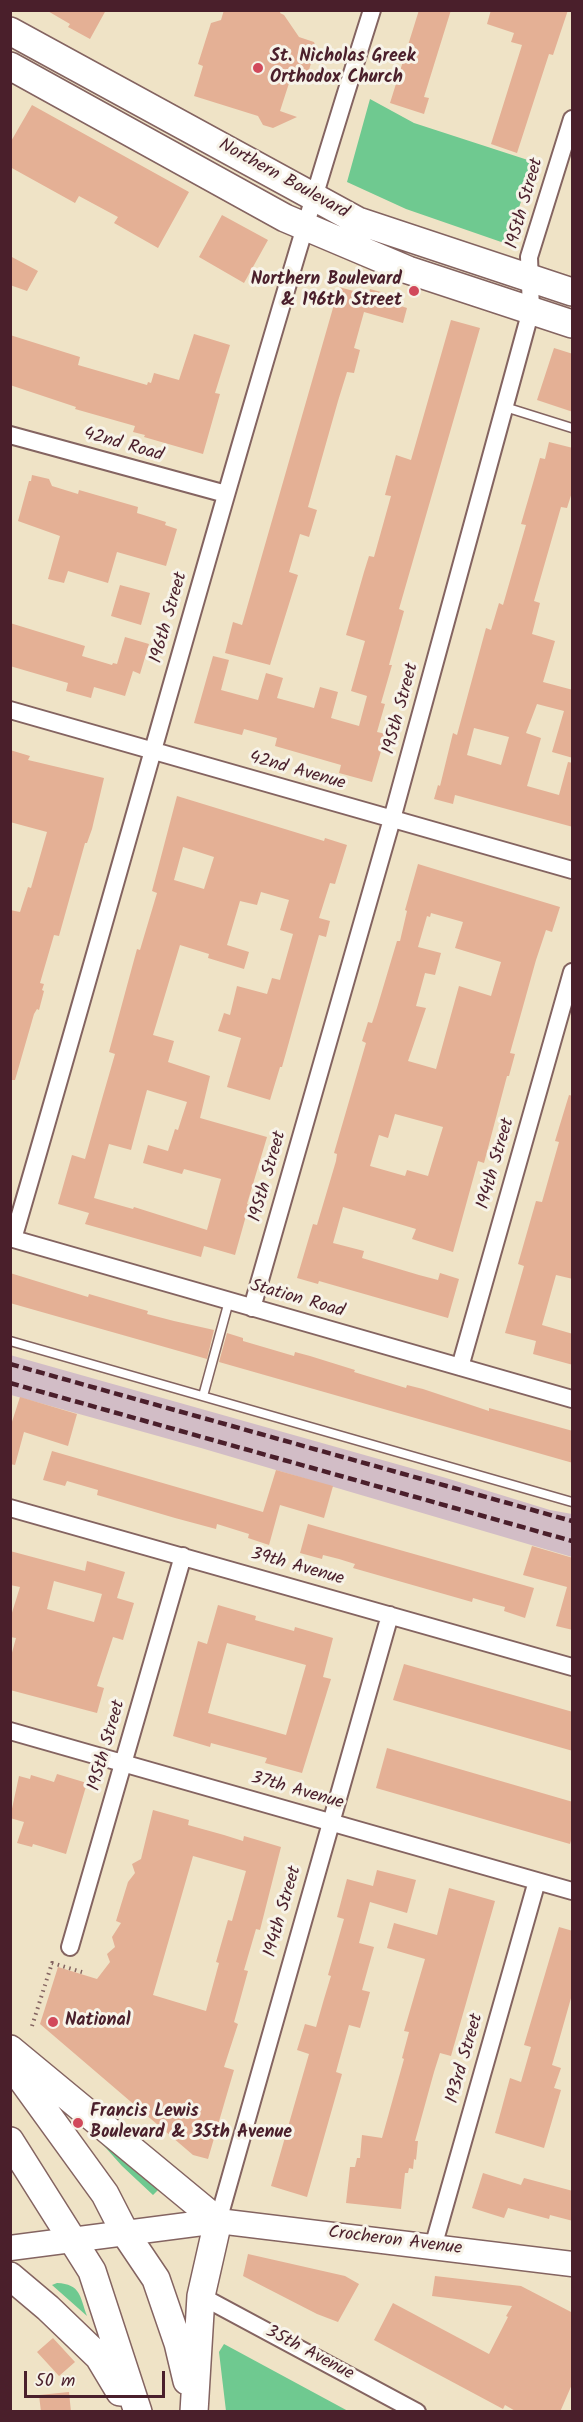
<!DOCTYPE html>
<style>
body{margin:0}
#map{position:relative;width:583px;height:2422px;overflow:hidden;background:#efe3c6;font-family:Kalam,sans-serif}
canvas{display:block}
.frame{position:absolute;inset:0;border:12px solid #4a1f2b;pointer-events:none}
.scale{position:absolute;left:24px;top:2371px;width:141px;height:27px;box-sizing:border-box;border:3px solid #4a1f2b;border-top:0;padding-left:8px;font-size:18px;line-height:21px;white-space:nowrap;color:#4a1f2b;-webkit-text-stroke:4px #f7f3e8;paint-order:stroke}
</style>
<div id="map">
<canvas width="583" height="2422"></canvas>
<div class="frame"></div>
<div class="scale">50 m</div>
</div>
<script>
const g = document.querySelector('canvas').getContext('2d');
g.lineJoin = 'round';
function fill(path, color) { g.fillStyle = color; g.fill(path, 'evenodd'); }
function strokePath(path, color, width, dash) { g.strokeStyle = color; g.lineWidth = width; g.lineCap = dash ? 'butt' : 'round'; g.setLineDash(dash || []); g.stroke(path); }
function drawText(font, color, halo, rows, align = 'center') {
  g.font = font + ' Kalam,sans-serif'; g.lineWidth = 6; g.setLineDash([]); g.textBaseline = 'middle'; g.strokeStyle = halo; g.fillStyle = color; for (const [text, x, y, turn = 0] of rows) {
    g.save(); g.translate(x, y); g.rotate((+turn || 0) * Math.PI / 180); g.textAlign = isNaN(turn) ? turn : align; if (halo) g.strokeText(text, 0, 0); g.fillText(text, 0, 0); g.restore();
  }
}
const industrial = new Path2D(`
 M10 1355 446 1478 550 1510 572 1514V1557L201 1448 11 1395Z`);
const green = new Path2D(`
 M370 99 414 123 534 162 507 244 406 209 347 182Z
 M88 2128 160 2188 153 2195 122 2166Z
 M57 2283C81 2284 80 2297 87 2316L52 2285Z
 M224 2344 348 2411H349H226L219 2352Z`);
const building = new Path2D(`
 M46 10H106L90 39 68 27 70 24Z
 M224 10H281L280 13 284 15 299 37 314 42 316 48 306 79 301 83 290 80 280 111 297 117 273 128 263 125 258 116 194 96 203 66 198 64 211 23 221 20Z
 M419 10H451L424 97 429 98 424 114 390 103Z
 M491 10H568L553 55 549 54 517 153 491 144 522 45 511 42 514 33 487 24Z
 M32 105 189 192 158 248 114 223 118 217 79 196 75 203 10 167V143Z
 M222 215 268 240 244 283 199 257Z
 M10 256 38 271 27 291 10 285Z
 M339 287 368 295 370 289 403 298 401 306 407 308 403 323 364 312 354 348 360 350 354 373 347 372 338 401 308 507 317 510 309 537 300 534 289 572 298 575 270 665 225 653 233 622 242 625Z
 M451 320 480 328 399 609 404 611 389 665H392L381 703 385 704 377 732 386 734 372 782 339 773 341 765 275 746 277 738 244 729 242 735 194 723 213 656 229 660 221 690 258 700 266 673 283 678 277 698 314 708 320 687 338 692 331 718 359 726 367 696 351 691 365 641 346 635 364 572 369 556 374 557 391 496 385 495 396 455 411 460Z
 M194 334 230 345 215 393 220 394 203 454 144 437 145 435 133 432 135 426 75 409 76 407 10 385V335L80 357 78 365 147 385 148 382 151 383 154 373 179 380Z
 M554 348 573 354V412L537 400Z
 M549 442 573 448V489L567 508 561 507 534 601 540 603 532 634 555 641 543 682 573 690V758L552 752 564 711 537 704 526 733 541 738 527 786 559 795 568 762 573 763V827L455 795 453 804 434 799 438 785 440 786 453 733 457 735 486 628 491 630 499 603 503 605 526 525 521 524 533 483 540 458 545 459ZM474 728 509 737 501 765 467 755Z
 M32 475 49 479 52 486 78 494 79 490 138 507 137 513 166 522 165 525 177 529 166 566 117 552 108 583 68 571 64 583 48 579 60 536 18 521 29 481H31Z
 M120 585 150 593 141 625 111 616Z
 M10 623 85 646 82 656 112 665 113 663 117 664 125 637 149 644 140 674 133 671 125 696 94 687 91 698 66 691 68 683 10 666Z
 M10 750 30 756 28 760 104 778 92 829 87 843H85L59 936 54 935 40 983 44 984 42 990 44 991 39 1010 37 1009 34 1014 15 1080H10V910L20 912 28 887 31 888 47 832 10 822Z
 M177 796 324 841 325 838 347 845 335 884 330 883 319 918 330 921 326 937 319 935 282 1067H280L270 1100 227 1087 241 1038 218 1031 224 1013 230 1015 237 986 267 994 272 978 280 980 293 934 280 930 289 900 261 892 257 905 240 901 227 945 249 952 244 969 208 958 209 954 180 945 153 1035 174 1041 168 1062 210 1076 200 1118 267 1137 247 1204 249 1205 235 1255 204 1246 201 1257 85 1224 89 1213 58 1204 72 1155 85 1159 102 1099 115 1054 109 1052 137 949 140 950 157 893 152 891ZM183 847 214 857 204 889 174 880ZM147 1090 187 1102 178 1130 175 1129 168 1151 148 1145 143 1163 182 1174 184 1169 221 1179 207 1230 134 1207 133 1209 94 1198 109 1144 131 1150Z
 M418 864 560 907 552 932 546 930 536 960 510 1053 515 1054 509 1076H507L484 1163 478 1161 453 1252 412 1239 416 1229 343 1207 333 1243 364 1251 362 1258 419 1275 438 1280 440 1273 459 1279 448 1318 319 1281 318 1284 297 1278 313 1224 317 1225 336 1161 337 1154 334 1153 366 1043 362 1041 368 1022 372 1023 377 1008 397 941H400L407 911 405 910ZM431 913 463 922 455 948 501 962 491 996 459 986 436 1069 408 1061 426 1008 416 1006 425 973 435 975 441 953 418 947 427 916 430 917ZM395 1114 443 1127 428 1176 407 1170 405 1176 370 1166 379 1135 388 1138Z
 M569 1095 573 1096V1279L556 1275 542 1325 573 1334V1365L533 1354 536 1341 505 1333 524 1266 518 1264 536 1201 542 1202 559 1142 555 1141Z
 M10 1273 88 1297 89 1294 148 1311 147 1314 174 1321 214 1330 207 1359 10 1303Z
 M227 1333 243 1338V1341L294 1356 295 1352 310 1356 355 1370 354 1372 406 1388 407 1385 423 1389 489 1411V1408L573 1431V1463L219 1362Z
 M20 1397 77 1414 68 1446 24 1432 15 1465 10 1464V1428Z
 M52 1451 263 1512 276 1470 333 1486 324 1518 280 1505 269 1545 248 1538 249 1534 217 1524 216 1529 175 1518 97 1495 98 1490 67 1481 65 1486 43 1480Z
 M308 1524 534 1588 525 1618 504 1611 505 1607 490 1603 473 1598 472 1602 353 1568 355 1564 339 1559 323 1555 322 1559 300 1553Z
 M532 1546 573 1558V1630L556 1626 567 1587 523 1575Z
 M10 1551 85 1571 87 1561 125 1572 117 1598 134 1603 123 1640 113 1637 97 1686 104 1688 97 1713 10 1690V1660L16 1638 10 1637V1619L20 1587 10 1585ZM54 1581 102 1594 94 1622 47 1609Z
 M218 1605 256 1616 255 1620 276 1626 294 1631 295 1627 333 1638 323 1677 331 1679 302 1773 265 1763 267 1758 211 1743 210 1747 173 1736 198 1641 207 1644ZM227 1643 306 1665 286 1735 208 1713Z
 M404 1664 573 1712V1751L393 1700Z
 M387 1748 573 1802V1834L570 1844 376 1788Z
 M57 1774 87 1783 66 1854 33 1844 32 1847 17 1843 24 1822 10 1818 19 1776 30 1779 31 1775 54 1782Z
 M153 1810 189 1820 188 1825 224 1835 243 1841 244 1836 281 1847 260 1930 256 1929 244 1970 248 1971 234 2022 238 2024 224 2067 234 2070 208 2159 193 2155 40 2024 58 1967 97 1979 110 1962 107 1954 115 1947 112 1937 121 1923 116 1921 128 1882 135 1873 132 1864 141 1859ZM193 1856 246 1871 232 1921 228 1920 216 1962 219 1963 206 2011 153 1995Z
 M377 1870 416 1880 407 1913 370 1902 359 1943 374 1947 362 1990 370 1992 360 2028 349 2025 336 2072 342 2074 307 2197 271 2186 309 2054 297 2050 305 2024 316 2027 324 1999 331 1976 328 1975 344 1919 337 1917 347 1879 373 1886Z
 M449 1888 495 1901 451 2056 440 2053 434 2072 415 2141H418L416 2160 414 2159 413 2169 409 2168 408 2173H405L401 2209 346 2203 350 2167H355L357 2158H360L362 2135 382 2138 404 2059 402 2058 409 2032 404 2031 425 1959 387 1948 394 1923 437 1935Z
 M559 1927 573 1931V1991L552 2065 561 2068 554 2088 561 2090 544 2148 495 2133 510 2078 521 2082 531 2047 524 2045Z
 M483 2173 521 2185 524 2178 573 2191V2221L550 2215 549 2219 508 2208 504 2218 472 2208Z
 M248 2254 345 2276 359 2284 338 2322 317 2314 243 2276Z
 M435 2276 521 2286 573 2313V2382L560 2412H517L505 2405 503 2409 374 2340 393 2303 489 2354 508 2317 506 2316 512 2306 432 2296Z
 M53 2338 75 2362 59 2376 37 2352Z
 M69 2392 71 2412H41L39 2395Z`);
const path = new Path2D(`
 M32 2026 52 1963 82 1972`);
const lane = new Path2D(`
 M505 407 572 428
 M10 1341 572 1502
 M203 1396 229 1301`);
const street = new Path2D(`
 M10 435 226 494
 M10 710 572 870
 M10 1238 572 1399
 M13 1239C133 829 243 417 372 10
 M252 1308 392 819 531 310 529 257 572 119
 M460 1367 572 972
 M10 1508 572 1667
 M10 1731 572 1891
 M70 1947 183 1556
 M218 2221 390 1615
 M433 2247 537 1881
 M201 2296 417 2412`);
const secondary = new Path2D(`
 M10 2248 218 2221 572 2264`);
const primary = new Path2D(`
 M10 31 358 221 572 292
 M10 66 285 218 408 270 572 324
 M10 2049 218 2221 201 2296 194 2412
 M10 2063 105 2194 125 2233 156 2279 178 2343 187 2381
 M10 2141 92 2271 138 2412
 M10 2276 48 2308 99 2357 120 2392`);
const rail = new Path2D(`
 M10 1364 572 1521
 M10 1383 572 1541`);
const markers = [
 [258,68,6,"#d1495b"],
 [414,291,6,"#d1495b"],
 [53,2022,6,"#d1495b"],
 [78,2123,6,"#d1495b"]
];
const poiNames = [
 ["St. Nicholas Greek",270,58],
 ["Orthodox Church",270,79],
 ["Northern Boulevard",402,281,"right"],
 ["& 196th Street",402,302,"right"],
 ["National",65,2022],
 ["Francis Lewis",90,2113],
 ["Boulevard & 35th Avenue",90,2134]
];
const streetNames = [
 ["Northern Boulevard",283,180,29],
 ["195th Street",526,204,-74],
 ["42nd Road",123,446,16],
 ["196th Street",170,618,-74],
 ["195th Street",402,709,-75],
 ["42nd Avenue",297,772,16],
 ["194th Street",497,1164,-74],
 ["195th Street",269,1177,-74],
 ["Station Road",297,1300,16],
 ["39th Avenue",297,1568,16],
 ["195th Street",108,1746,-74],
 ["37th Avenue",297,1792,16],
 ["194th Street",284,1912,-74],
 ["193rd Street",466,2059,-74],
 ["Crocheron Avenue",395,2242,7],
 ["35th Avenue",309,2354,28]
];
fill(industrial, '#d2bdc6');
fill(green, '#6fc990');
fill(building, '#e4b095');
strokePath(lane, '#846461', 11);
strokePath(street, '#846461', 20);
strokePath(secondary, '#846461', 27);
strokePath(primary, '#846461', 30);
strokePath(path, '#846461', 4, [1.5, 4.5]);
strokePath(lane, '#fff', 8);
strokePath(street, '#fff', 16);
strokePath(secondary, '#fff', 24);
strokePath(primary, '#fff', 27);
strokePath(rail, '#4a1f2b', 4.5, [9, 4.5]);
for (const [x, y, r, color] of markers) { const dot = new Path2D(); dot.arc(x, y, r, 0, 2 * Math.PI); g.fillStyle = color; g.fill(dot); strokePath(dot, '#f7f3e8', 2); }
drawText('bold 18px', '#4a1f2b', '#f7f3e8', poiNames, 'left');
drawText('18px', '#4a1f2b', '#f7f3e8', streetNames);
</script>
